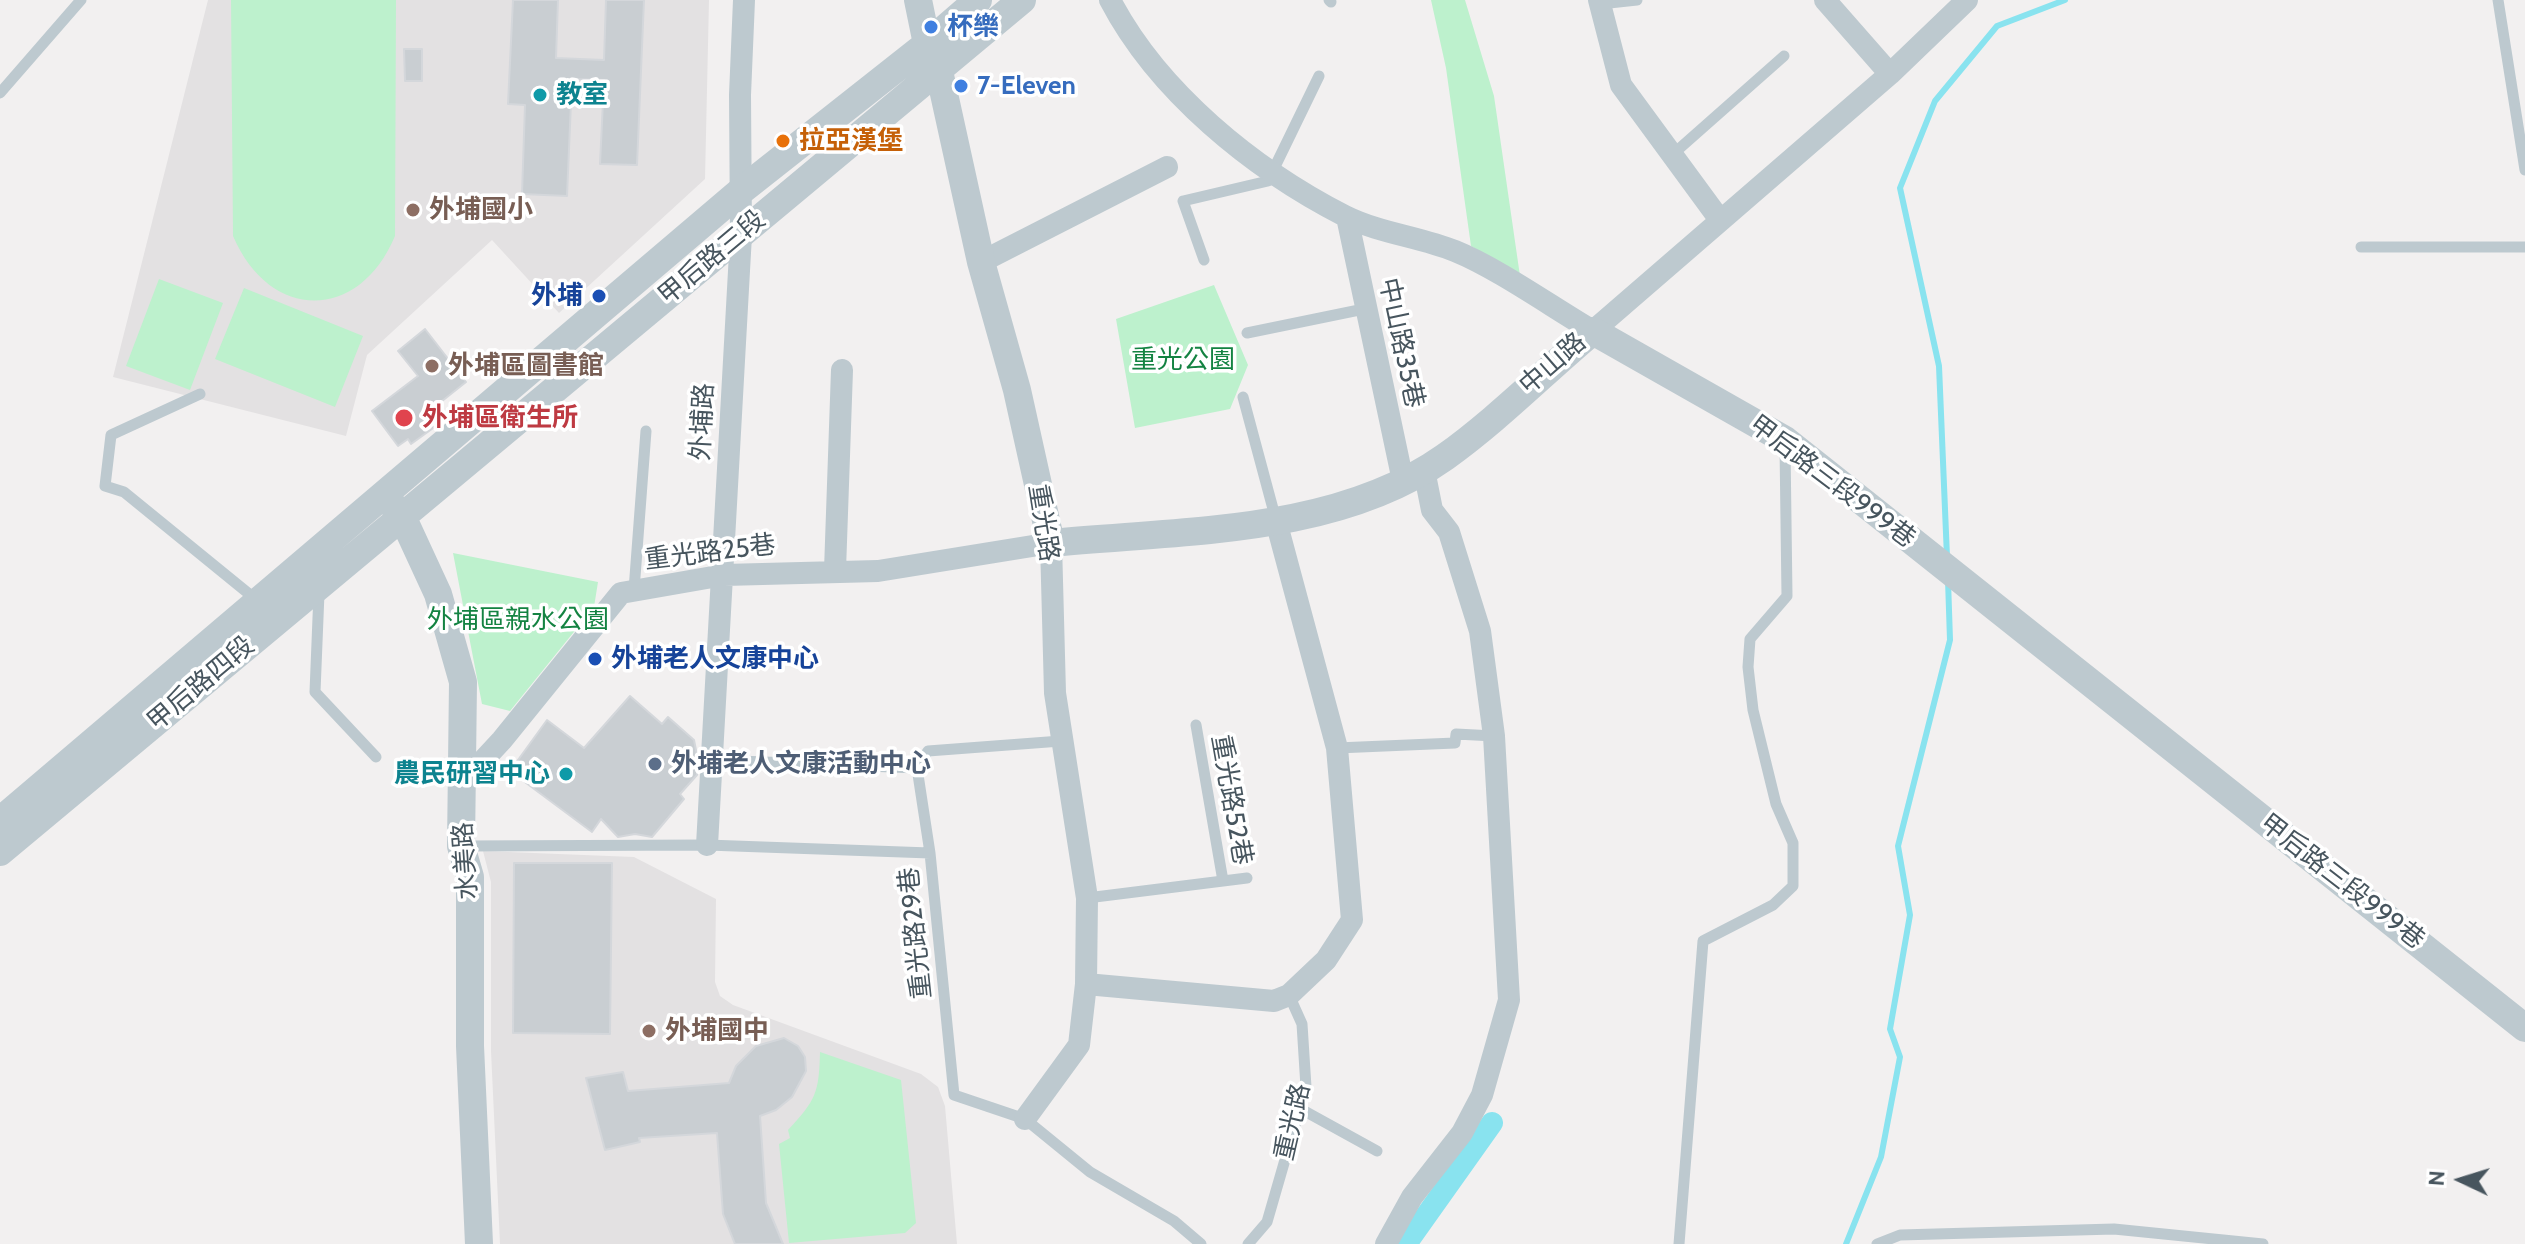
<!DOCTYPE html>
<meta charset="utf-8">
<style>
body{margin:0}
#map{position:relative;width:2525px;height:1244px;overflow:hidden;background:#f2f0f0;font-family:Cabin,sans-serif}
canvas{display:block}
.north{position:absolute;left:2421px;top:1140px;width:80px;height:80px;-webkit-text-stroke:6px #fff;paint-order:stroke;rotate:274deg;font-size:22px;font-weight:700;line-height:32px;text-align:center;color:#47555e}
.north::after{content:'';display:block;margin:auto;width:28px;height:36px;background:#47555e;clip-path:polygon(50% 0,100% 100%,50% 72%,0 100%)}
</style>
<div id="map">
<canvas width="2525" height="1244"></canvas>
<div class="north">N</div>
</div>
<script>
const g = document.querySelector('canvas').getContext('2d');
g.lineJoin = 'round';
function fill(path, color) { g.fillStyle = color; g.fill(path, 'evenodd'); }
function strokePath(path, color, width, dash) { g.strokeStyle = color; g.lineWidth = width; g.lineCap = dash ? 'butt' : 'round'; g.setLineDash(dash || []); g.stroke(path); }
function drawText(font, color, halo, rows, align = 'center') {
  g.font = font + ' Cabin,"Noto Sans TC",sans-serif'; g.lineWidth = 7; g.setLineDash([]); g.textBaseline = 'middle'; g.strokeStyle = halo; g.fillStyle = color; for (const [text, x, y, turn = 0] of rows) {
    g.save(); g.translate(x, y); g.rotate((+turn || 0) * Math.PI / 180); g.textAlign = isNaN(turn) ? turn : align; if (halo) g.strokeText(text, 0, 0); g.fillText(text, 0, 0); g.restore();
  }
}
const education = new Path2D(`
 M208 0H709L705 179 559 313 492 240 367 355 346 436 113 377Z
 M483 851 634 857 716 899 715 982 720 996 733 1005 921 1074 938 1087 945 1106 957 1244H500L491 1051V882Z`);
const green = new Path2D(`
 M231 0H396L395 236C359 322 270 322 233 236Z
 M1431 0H1465L1494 96 1520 276 1471 246 1446 68Z
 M159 279 223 303 190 390 126 366Z
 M1214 285 1248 365 1230 409 1135 428 1116 319Z
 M244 288 363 336 335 407 215 359Z
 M453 553 598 582 594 607 510 711 482 704Z
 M820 1052 901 1080 916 1223 905 1233 789 1243 779 1144 790 1138 788 1130C816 1100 819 1093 820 1052Z`);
const stream = new Path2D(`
 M1947 557 1939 366 1900 188 1935 101 1997 26 2065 0
 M1846 1244 1881 1157 1900 1057 1890 1029 1910 915 1898 846 1950 640 1948 580`);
const canal = new Path2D(`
 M1406 1244 1492 1123`);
const building = new Path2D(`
 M513 0H558L556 58 604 60 606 0H644L637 165 600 164 604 80 572 79 567 196 522 194 525 105 508 104Z
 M404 49H422V81H405Z
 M425 329 466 382 427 413 436 426 411 444 408 439 398 446 372 411 418 376 398 351Z
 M630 696 662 724 668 717 694 740 698 760 697 775 680 794 684 799 652 837 635 834 618 837 601 819 592 832 510 771 547 720 584 748Z
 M514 863H612L610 1034 513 1033Z
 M784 1038 798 1046 805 1057 806 1071 792 1097 776 1110 760 1116 766 1203 783 1244H735L723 1214 717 1133 639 1138 640 1142 605 1150 586 1078 623 1072 628 1091 729 1083 736 1066 756 1046Z`);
const service = new Path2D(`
 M1329 0 1331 2
 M2498 0 2525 170
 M1600 4 1637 0
 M0 93 81 0
 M1672 155 1784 56
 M2361 247H2525
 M1204 260 1183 201 1268 181 1319 76
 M1247 333 1364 309
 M200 394 111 435 105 486 124 492 259 602
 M1243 397 1276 520
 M634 590 646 431
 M319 593 315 692 376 757
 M1196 725 1223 881
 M1337 748 1455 743 1456 734 1494 736
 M714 760 917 768 928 751 1061 741
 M917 768 930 853 954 1095 1025 1119 1090 1172 1174 1221 1201 1244
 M463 846 707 845 930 853
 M1087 898 1247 878
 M1299 1108 1377 1151
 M1248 1244 1267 1222 1306 1087 1302 1024 1289 995
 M1679 1244 1703 941 1773 905 1793 886V843L1776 804 1753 710 1748 667 1750 639 1787 596 1785 446
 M1877 1244 1900 1235 2114 1229 2263 1244`);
const minor = new Path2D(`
 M1110 0C1158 92 1253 169 1345 216 1379 233 1420 237 1455 251 1497 268 1552 307 1593 331L1890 74 1967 0
 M1599 0 1621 85 1720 220
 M1825 0 1890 74
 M1347 217 1403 481
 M981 262 1167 167
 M835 570 842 370
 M463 782 502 740 621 593 724 575 878 571 1051 543 1055 693 1087 898 1086 984 1079 1045 1025 1119
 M707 845 741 235 740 95 744 0
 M1086 984 1274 1001 1289 995 1326 960 1352 920 1337 748 1276 521
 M1386 1244 1412 1197 1462 1133 1482 1095 1509 1000 1494 736 1480 631 1449 532 1432 510 1424 470`);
const tertiary = new Path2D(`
 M918 0 927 44 939 71 981 262 1017 390 1051 543C1180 530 1335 535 1445 457 1497 420 1544 372 1593 331L1785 440 2525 1028
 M390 502 402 516 438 594 463 682 461 846 470 877V1046L479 1244
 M0 821 742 190 927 44 978 0
 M0 852 1022 0`);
const markers = [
 [931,27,8,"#3f7fe0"],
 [961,86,8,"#3f7fe0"],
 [540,95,8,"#0f9aa8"],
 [783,141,8,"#e8710a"],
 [413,210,8,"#8d6e63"],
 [599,296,8,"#1a4fb4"],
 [432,366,8,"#8d6e63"],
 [404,418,10,"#e0444e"],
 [595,659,8,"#1a4fb4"],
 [655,764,8,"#5c6f8a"],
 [566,774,8,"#0f9aa8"],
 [649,1031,8,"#8d6e63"]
];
const shopNames = [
 ["杯樂",947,27],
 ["7-Eleven",977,86]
];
const cultureNames = [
 ["教室",556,95],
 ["農民研習中心",550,774,"right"]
];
const foodNames = [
 ["拉亞漢堡",799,141]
];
const educationNames = [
 ["外埔國小",429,210],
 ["外埔區圖書館",448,366],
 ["外埔國中",665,1031]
];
const streetNames = [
 ["甲后路三段",712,258,-40],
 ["中山路35巷",1401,343,78],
 ["中山路",1553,364,-41],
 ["外埔路",703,422,-87],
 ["甲后路三段999巷",1832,482,37],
 ["重光路",1043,523,81],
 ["重光路25巷",710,553,-7],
 ["甲后路四段",201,684,-40],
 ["重光路52巷",1231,800,80],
 ["水美路",466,861,-94],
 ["甲后路三段999巷",2342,882,38],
 ["重光路29巷",916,933,-96],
 ["重光路",1293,1122,-77]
];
const transitNames = [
 ["外埔",583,296],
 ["外埔老人文康中心",611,659,"left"]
];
const parkNames = [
 ["重光公園",1183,360],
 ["外埔區親水公園",518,620]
];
const healthNames = [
 ["外埔區衛生所",422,418]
];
const serviceNames = [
 ["外埔老人文康活動中心",671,764]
];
fill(education, '#e3e1e2');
fill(green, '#bdf1cd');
strokePath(stream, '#89e3ef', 6);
strokePath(canal, '#89e3ef', 22);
fill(building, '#c9ced2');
strokePath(building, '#d4d7db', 2);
strokePath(service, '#bdc9cf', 11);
strokePath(minor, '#bdc9cf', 22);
strokePath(tertiary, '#bdc9cf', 28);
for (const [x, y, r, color] of markers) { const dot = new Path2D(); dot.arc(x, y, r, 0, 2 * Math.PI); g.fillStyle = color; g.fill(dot); strokePath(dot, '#fff', 3); }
drawText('bold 26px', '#366cbe', '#fff', shopNames, 'left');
drawText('bold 26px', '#0d838f', '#fff', cultureNames, 'left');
drawText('bold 26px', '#c56008', '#fff', foodNames, 'left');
drawText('bold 26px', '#785e54', '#fff', educationNames, 'left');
drawText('26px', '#47555e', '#fff', streetNames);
drawText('bold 26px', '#164399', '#fff', transitNames, 'right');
drawText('26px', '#148342', '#fff', parkNames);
drawText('bold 26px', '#be3a42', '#fff', healthNames, 'left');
drawText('bold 26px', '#4e5e75', '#fff', serviceNames, 'left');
</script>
